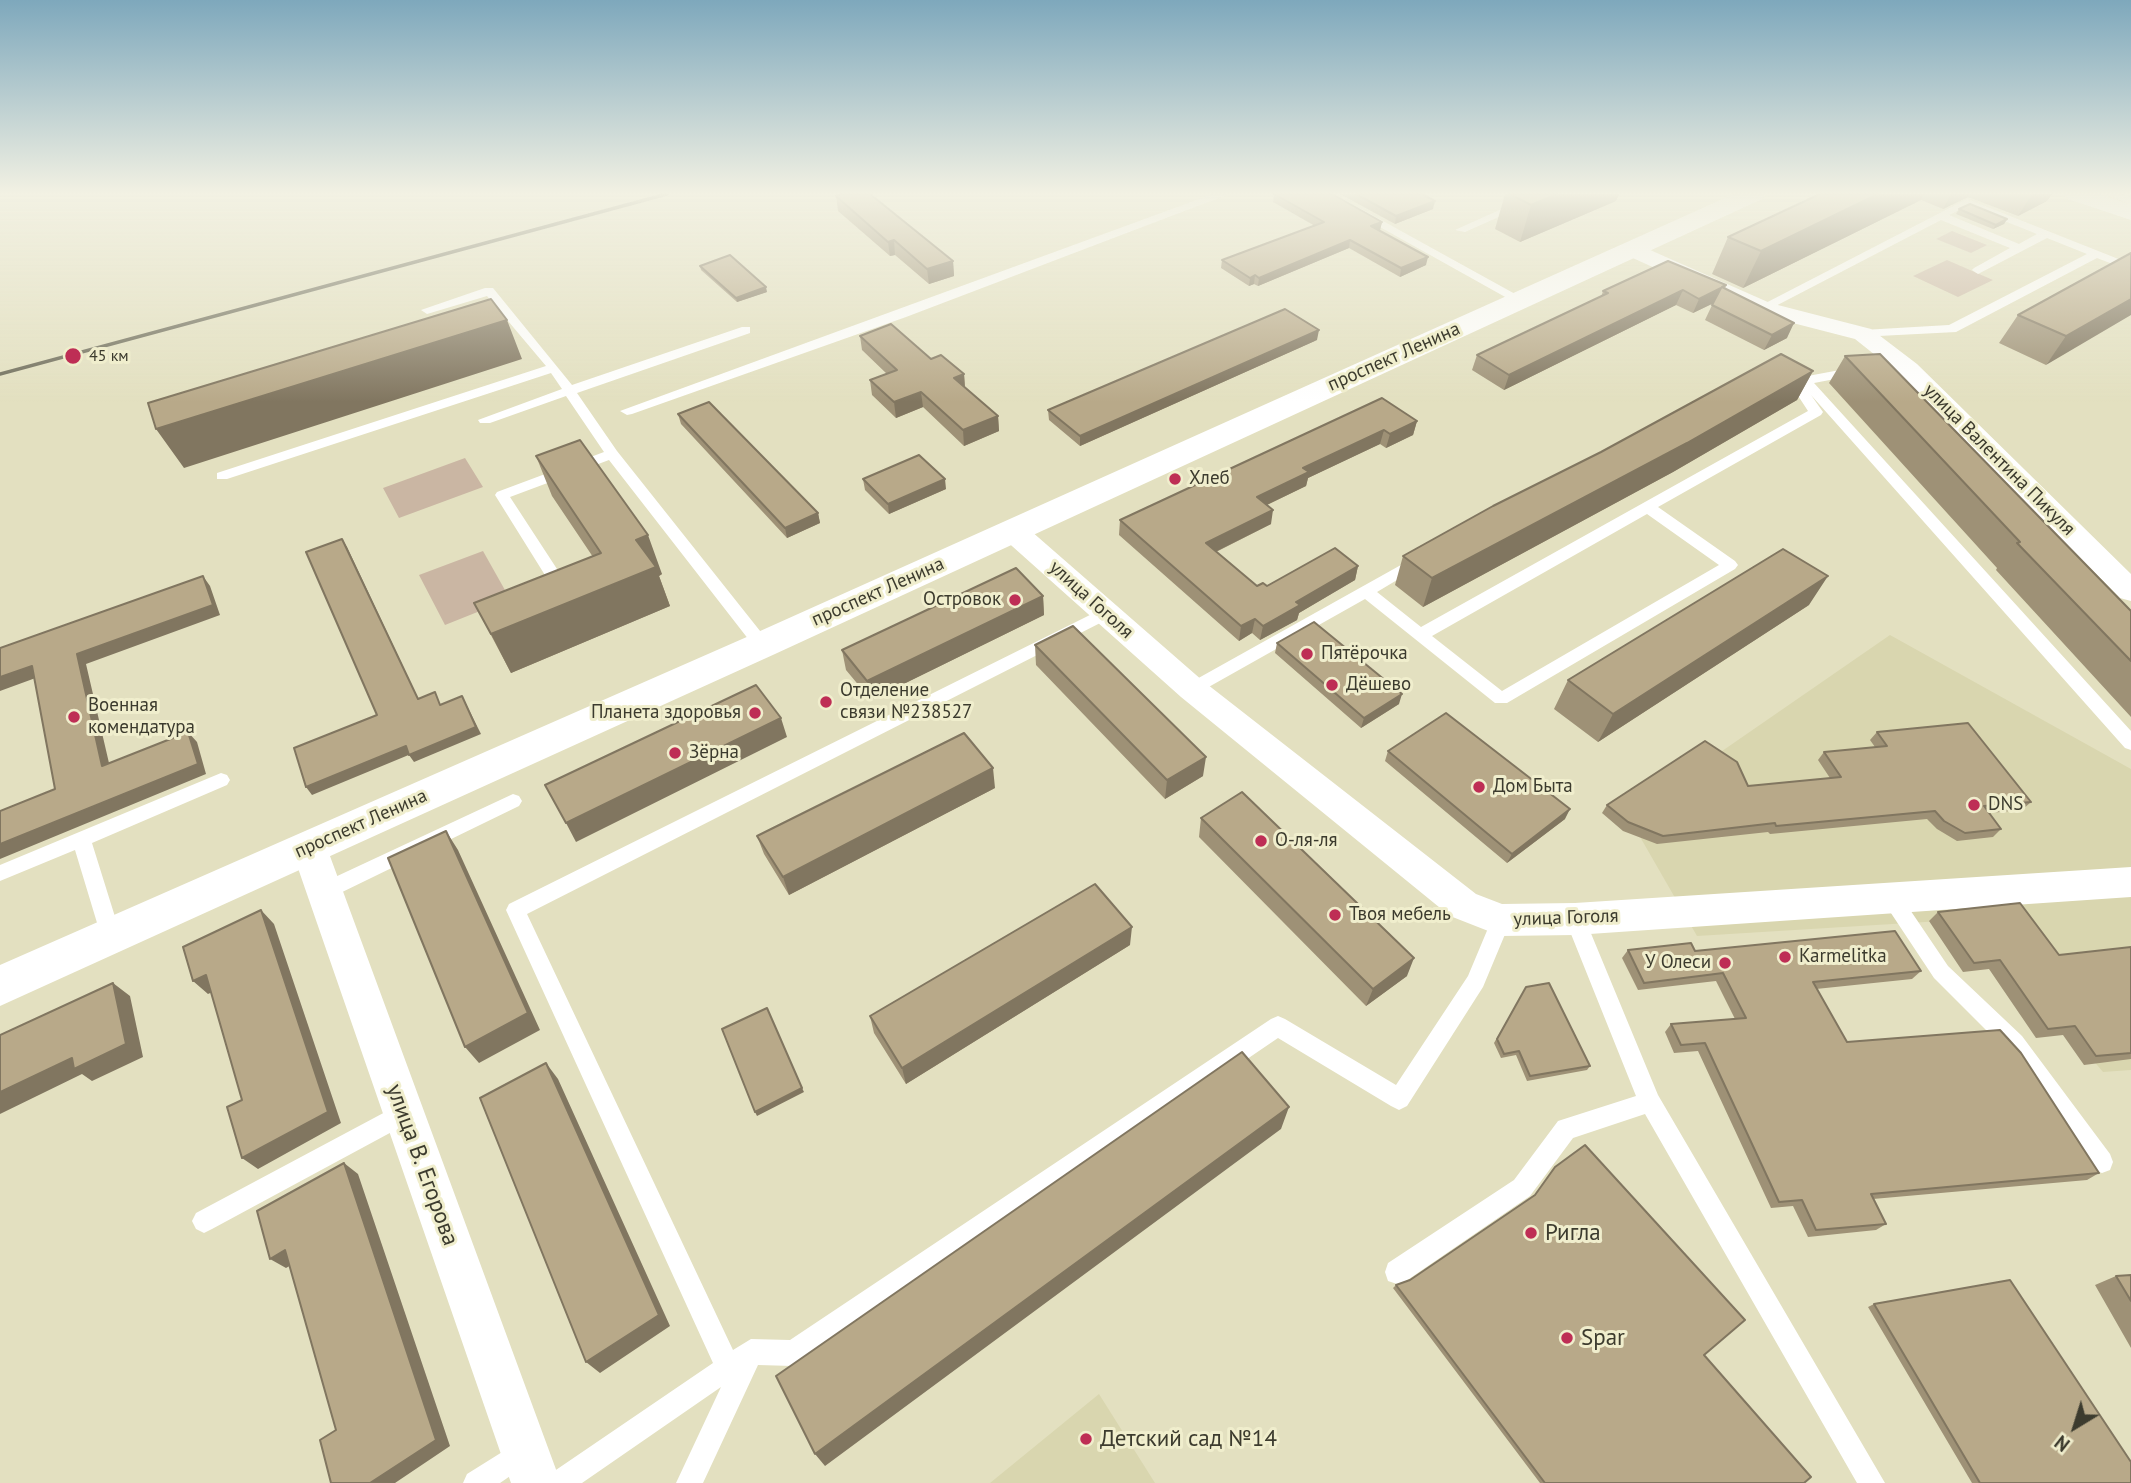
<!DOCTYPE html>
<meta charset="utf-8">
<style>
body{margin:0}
#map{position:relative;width:2131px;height:1483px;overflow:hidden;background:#e3e0c0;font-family:"PT Sans",sans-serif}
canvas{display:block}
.north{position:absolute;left:2040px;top:1392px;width:70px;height:70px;-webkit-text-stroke:5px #f0eecd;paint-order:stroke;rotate:218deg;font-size:19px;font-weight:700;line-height:28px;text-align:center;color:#3c3b2e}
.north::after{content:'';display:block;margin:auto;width:24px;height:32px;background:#3c3b2e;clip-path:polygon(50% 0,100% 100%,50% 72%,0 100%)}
</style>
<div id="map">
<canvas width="2131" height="1483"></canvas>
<div class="north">N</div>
</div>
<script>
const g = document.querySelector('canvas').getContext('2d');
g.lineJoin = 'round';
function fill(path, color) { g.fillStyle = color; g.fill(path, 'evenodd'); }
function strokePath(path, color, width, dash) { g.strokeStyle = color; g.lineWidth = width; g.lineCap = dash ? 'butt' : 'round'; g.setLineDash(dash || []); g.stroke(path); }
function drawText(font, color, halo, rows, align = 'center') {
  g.font = font + ' "PT Sans",sans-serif'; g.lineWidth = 6; g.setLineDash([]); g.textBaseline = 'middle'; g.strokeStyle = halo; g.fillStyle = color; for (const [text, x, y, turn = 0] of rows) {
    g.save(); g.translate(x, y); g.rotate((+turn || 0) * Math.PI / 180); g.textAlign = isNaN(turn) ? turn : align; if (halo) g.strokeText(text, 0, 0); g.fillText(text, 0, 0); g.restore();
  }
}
const built = new Path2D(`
 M1890 635 2131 769V1070L2103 1072 1974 919 1697 936 1628 816Z
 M1099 1394 1155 1483H990Z`);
const green = new Path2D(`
 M1952 231 1987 245 1971 253 1936 239Z
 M1947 260 1993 280 1958 297 1913 276Z
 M465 458 483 487 399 518 383 488Z
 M483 551 510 599 445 625 419 575Z`);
const lane = new Path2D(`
 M1213 194H1229L906 317 632 414 627 415 620 411Z
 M1321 194H1334L1526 300 1516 303Z
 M1535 194H1550L1465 232 1455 230Z
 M2107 194H2122L2131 198V205Z
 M1967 199 2131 264V271L2097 258 1956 332 1859 337V331L1863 330 1949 325 2087 254 2047 238 1978 274 1972 270 1974 268 2010 248 1941 220 1766 311 1756 308ZM1967 206 2037 234 2019 244 1949 215Z
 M485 288H493L572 385 742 327H750V333L577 393 617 451 768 641 770 645 768 649H756L609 460 510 497 572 592 570 596H558L495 495 497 492 604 452 566 396 490 423H480L478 420 562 389 551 373 227 479H217V473L546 366 487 296 427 314 421 310Z
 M1856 367 1861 368V374L1814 383 2131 731V750L2125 748 1811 395 1823 412 1821 415 1658 507 1735 561 1738 565 1735 569 1507 703H1495L1365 599 1198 693 1192 695 1184 689 1186 685 1417 556 1425 561 1422 565 1377 592 1421 627 1808 411 1791 385 1782 382V376L1797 378ZM1647 514 1719 565 1502 691 1432 636Z
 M1106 607 1114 613 1112 617 527 914 733 1350 751 1339 790 1340 1271 1019 1278 1016 1285 1019 1396 1085 1468 976 1494 914 1501 912 1508 914 1511 920 1483 987 1407 1106 1399 1110 1391 1106 1278 1038 802 1362 793 1366 758 1365 703 1483H676L721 1387 582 1483H546L550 1474 713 1363 506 910 509 904Z
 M221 773 227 775 230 780 227 785 92 843 121 936 118 942 111 945 104 942 101 936 75 850 0 881V865Z
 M513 794 519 796 522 801 519 806 332 897 325 899 318 897 315 891 318 885Z
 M1891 890 1898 892 1948 966 2022 1036 2110 1154 2113 1162 2110 1170 2102 1173 2094 1170 2006 1050 1934 978 1881 898 1884 892Z
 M1575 911 1582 913 1585 919 1658 1095 1885 1483H1857L1645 1114 1573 1138 1530 1196 1406 1281 1397 1284 1388 1281 1385 1272 1388 1263 1514 1180 1558 1121 1636 1096 1565 919 1568 913Z
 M404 1102 412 1105 415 1113 412 1121 212 1229 204 1233 196 1229 192 1221 196 1213Z
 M523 1439 532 1443 536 1452 532 1461 500 1483H463L467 1474Z`);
const street = new Path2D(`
 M1632 242 1770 303 1871 329 1917 364 2131 574V601L2120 598 1899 374 1855 339 1754 313 1624 254 1621 249 1624 244Z
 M1013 522 1023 524 1203 681 1476 894 1502 904 1575 903 2131 867V897L1575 935 1501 936 1450 916 1181 697 1003 538 999 531 1003 524Z
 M309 833 322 838 327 848 561 1483H511L291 848 296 838Z`);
const secondary = new Path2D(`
 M2064 194H2100L2131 205V220L2068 199Z`);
const primary = new Path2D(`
 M1734 194H1766L1762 199 775 654 0 1006V965L749 636Z`);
const rail = new Path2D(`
 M0 374 667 194`);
const wall = new Path2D(`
 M1274 194 1382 222 1380 230 1379 231 1426 265 1400 277 1349 248 1258 286 1254 284 1249 286 1221 268 1222 260 1315 226 1273 202Z
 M1340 194H1422L1433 209 1395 224Z
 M1505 194H1619L1616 201 1520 242 1495 229Z
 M1820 194H2052L2047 201 2018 216 1968 197 1943 209 1921 200 1743 288 1712 274 1728 237Z
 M836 196 953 261 954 276 929 284 895 255 890 256 838 211Z
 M1959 209 2007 219 2004 224 1993 229 1956 214Z
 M2131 253 2046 365 1999 343 2018 315Z
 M700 266 767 292 737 302 701 270Z
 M1726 285 1725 289 1787 338 1764 350 1705 320 1713 303 1693 313 1676 305 1504 390 1472 370 1477 355 1601 297 1603 291Z
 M860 336 931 359 964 374 965 387 998 416 999 431 964 446 923 407 896 418 872 395 870 380 887 374 862 350Z
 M1317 340 1080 446 1049 420 1048 410Z
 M1845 356 2131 611V717L1996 570 1997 568 1829 383Z
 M1813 371 1797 400 1673 472 1423 607 1395 585 1403 556Z
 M1382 398 1417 421 1413 435 1386 448 1380 444 1308 478 1306 486 1267 505 1271 524 1216 552 1257 586H1267L1358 566 1355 580 1299 613 1297 620 1260 640 1252 633 1239 641 1119 535 1120 520Z
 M678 414 818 513 820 523 787 538 681 424Z
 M536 456 662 574 659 576 670 606 511 673 474 603 593 557 552 496Z
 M863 479 946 489 889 514 865 490Z
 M1043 596 1044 615 871 700 846 670 842 650Z
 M1809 605 1598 742 1554 709 1568 680Z
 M1277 643 1399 704 1361 728 1275 653Z
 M1035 645 1203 776 1165 799 1036 665Z
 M1877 732 2031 802 2022 810 1989 813 2001 829 1993 837 1957 841 1937 829 1927 819 1770 834 1768 832 1657 844 1623 831 1602 813 1607 805 1748 786 1830 778 1818 760 1824 752 1875 747 1870 740Z
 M1388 751 1565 819 1507 863 1385 761Z
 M995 788 789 895 764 854 757 836Z
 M1201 818 1407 976 1366 1006 1199 837Z
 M1938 912 2059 955 2131 947V1059L2084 1065 2063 1035 2036 1038 1989 969 1963 972 1929 921Z
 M1130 945 906 1084 874 1033 870 1016Z
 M1628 950 1695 951 1921 971 1912 979 1816 989 1847 1042 2099 1173 2087 1180 1873 1199 1886 1224 1876 1230 1808 1237 1793 1206 1771 1208 1698 1051 1674 1053 1665 1032 1671 1024 1735 1019 1716 981 1638 990 1622 958Z
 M1526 987 1590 1066 1587 1070 1527 1081 1516 1055 1501 1058 1494 1043Z
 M2131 1275V1348L2095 1285 2116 1276Z
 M1396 1285 1704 1355 1804 1483H1540L1393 1288Z
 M1874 1304 2131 1483H1972L1868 1307Z`);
const shadedWall = new Path2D(`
 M1557 194H1619L1616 201 1520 242 1531 205Z
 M1878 194H1924L1921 200 1743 288 1761 251Z
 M1951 194H1969L1968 197 1943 209Z
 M2032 194H2052L2047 201 2018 216Z
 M1435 201 1433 209 1395 224 1396 216Z
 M2007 219 2004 224 1993 229 1996 225Z
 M1382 222 1380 230 1369 235 1371 226Z
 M894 240 895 255 890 256 888 242Z
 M1350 240 1349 248 1258 286 1259 278Z
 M1428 257 1426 265 1400 277 1401 268Z
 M953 261 954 276 929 284 927 269Z
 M1255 275 1254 284 1249 286 1250 278Z
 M766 287 767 292 737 302 736 298Z
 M1721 288 1714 303 1693 313 1699 299Z
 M1683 290 1676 305 1504 390 1509 375Z
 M2131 299V315L2046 365 2066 336Z
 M507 320 522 359 184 468 156 429Z
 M1794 323 1787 338 1764 350 1772 335Z
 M1319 330 1317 340 1080 446V436Z
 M1813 371 1797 400 1673 472 1423 607 1432 578Z
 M964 374 965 389 954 378Z
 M921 392 923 407 896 418 894 402Z
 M998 416 999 431 964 446 963 430Z
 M1417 421 1413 435 1386 448 1390 434Z
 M1384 430 1380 444 1308 478 1306 486 1254 511 1257 497 1303 468Z
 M945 479 946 489 889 514 888 504Z
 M1273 510 1271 524 1205 557 1206 543Z
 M818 513 820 523 787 538 785 528Z
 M648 535 662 574 659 576 670 606 511 673 491 634 636 540Z
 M342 539 347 547 422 707 418 699Z
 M1358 566 1355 580 1299 613 1297 620 1260 640 1263 626 1296 602Z
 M203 576 210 586 220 615 86 664 112 776 102 766 77 654Z
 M1828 576 1809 605 1598 742 1613 714Z
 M1043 596 1044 615 871 700 867 681Z
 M1255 619 1252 633 1239 641 1241 626Z
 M32 666 41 676 0 691V677Z
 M1402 694 1399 704 1361 728 1364 718Z
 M462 696 481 734 414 762 409 755Z
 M781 718 787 737 576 842 566 823Z
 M188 732 197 742 206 774 0 859V844Z
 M406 746 411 754 312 795 306 787Z
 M1206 757 1203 776 1165 799 1167 780Z
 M993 768 995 788 789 895 783 877Z
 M1570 809 1565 819 1507 863 1512 854Z
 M446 831 458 850 540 1030 479 1063 465 1047Z
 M261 910 274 924 341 1123 258 1169 242 1158Z
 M1132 927 1130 945 906 1084 902 1068Z
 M1414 958 1407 976 1366 1006 1373 989Z
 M206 975 221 988 208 994 193 981Z
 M113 983 130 996 143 1057 92 1081 82 1074 0 1114V1092Z
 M546 1063 558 1079 670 1326 600 1373 586 1362Z
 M802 1088 804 1092 757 1116 755 1112Z
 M1289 1107 1281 1129 825 1466 815 1454Z
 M344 1163 358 1174 450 1446 395 1483H370Z
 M285 1250 300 1260 286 1268 270 1259Z`);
const building = new Path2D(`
 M843 194H870L953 261 927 269 894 240 888 242 836 196Z
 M1274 194H1332L1382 222 1371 226 1428 257 1401 268 1350 240 1259 278 1255 275 1250 278 1222 260 1324 222Z
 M1356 194H1422L1435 201 1396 216Z
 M1510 194H1557L1531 205Z
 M1820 194H1878L1761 251 1728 237Z
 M1970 204 2007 219 1996 225 1959 209Z
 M2131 253V299L2066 336 2018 315Z
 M730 255 766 287 736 298 700 266Z
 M1668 261 1726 285 1722 287 1794 323 1772 335 1712 305 1721 288 1699 299 1683 290 1509 375 1477 355 1608 293 1603 291Z
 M491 299 507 320 156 429 148 403Z
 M1285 309 1319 330 1080 436 1048 410Z
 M891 324 931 359 941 355 964 374 954 378 998 416 963 430 921 392 894 402 870 380 897 370 860 336Z
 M1781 354 1813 371 1687 443 1432 578 1403 556 1493 506 1601 452Z
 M1880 354 2131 611V661L2017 543 2020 542 1845 356Z
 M1382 398 1417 421 1390 434 1384 430 1303 468 1309 472 1257 497 1273 510 1206 543 1257 586 1263 583 1267 586 1335 548 1358 566 1296 602 1300 605 1263 626 1255 619 1241 626 1120 520Z
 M709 402 818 513 785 528 678 414Z
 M580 440 648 535 636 540 656 567 491 634 474 603 601 553 536 456Z
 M919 455 945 479 888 504 863 479Z
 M342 539 418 699 435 692 440 705 462 696 476 727 409 755 406 746 306 787 294 748 377 715 306 552Z
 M1783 549 1828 576 1613 714 1568 680Z
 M1016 568 1043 596 867 681 842 650Z
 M203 576 213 605 77 654 102 766 188 732 198 764 0 844V811L55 789 32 666 0 677V648Z
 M1314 622 1402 694 1364 718 1277 643Z
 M1073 626 1206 757 1167 780 1035 645Z
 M756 685 781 718 566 823 545 785Z
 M1446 713 1570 809 1512 854 1388 751Z
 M1968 723 2031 802 1984 806 2001 829 1965 833 1944 821 1935 811 1776 826 1775 823 1663 836 1628 822 1607 805 1705 741 1737 762 1748 786 1841 777 1824 752 1887 746 1877 732Z
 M964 733 993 768 783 877 757 836Z
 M1242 792 1414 958 1373 989 1201 818Z
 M446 831 528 1013 465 1047 388 858Z
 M1095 884 1132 927 902 1068 870 1016Z
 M2020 903 2059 955 2131 947V1053L2096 1056 2075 1026 2048 1029 2000 960 1974 963 1938 912Z
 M261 910 328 1112 242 1158 227 1107 242 1100 206 975 193 981 183 947Z
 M1895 931 1921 971 1813 982 1847 1042 2000 1030 2021 1053 2099 1173 1871 1194 1886 1224 1816 1230 1802 1200 1779 1202 1705 1043 1681 1045 1671 1024 1746 1018 1723 973 1644 983 1628 950 1691 943 1695 951Z
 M113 983 126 1044 74 1069 72 1058 0 1092V1035Z
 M1549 983 1590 1066 1530 1076 1519 1051 1504 1054 1497 1039 1526 987Z
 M767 1008 802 1088 755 1112 722 1029Z
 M1242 1052 1289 1107 815 1454 776 1376Z
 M546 1063 659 1315 586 1362 480 1098Z
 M1585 1145 1745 1320 1704 1355 1811 1477 1804 1483H1545L1396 1285 1410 1280 1535 1195 1555 1167Z
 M344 1163 436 1440 370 1483H331L320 1440 336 1430 285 1250 270 1259 257 1211Z
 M2131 1275V1301L2116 1276Z
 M2010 1280 2131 1462V1483H1980L1874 1304Z`);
const markers = [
 [73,356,9,"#be2e55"],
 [1175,479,7,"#be2e55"],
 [1015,600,7,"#be2e55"],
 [1307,654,7,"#be2e55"],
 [1332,685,7,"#be2e55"],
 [826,702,7,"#be2e55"],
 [755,713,7,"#be2e55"],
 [74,717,7,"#be2e55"],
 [675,753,7,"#be2e55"],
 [1479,787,7,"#be2e55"],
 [1974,805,7,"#be2e55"],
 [1261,841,7,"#be2e55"],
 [1335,915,7,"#be2e55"],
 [1785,957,7,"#be2e55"],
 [1725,963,7,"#be2e55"],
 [1531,1233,7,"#be2e55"],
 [1567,1338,7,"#be2e55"],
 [1086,1439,7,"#be2e55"]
];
const farPoinames = [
 ["45 км",89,356]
];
const streetNames = [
 ["проспект Ленина",1394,357,-24],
 ["улица Валентина Пикуля",1999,460,45],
 ["проспект Ленина",878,592,-24],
 ["улица Гоголя",1091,600,42],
 ["проспект Ленина",361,824,-24],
 ["улица Гоголя",1566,918,-2]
];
const poiNames = [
 ["Хлеб",1189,479],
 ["Островок",1001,600,"right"],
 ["Пятёрочка",1321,654],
 ["Дёшево",1346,685],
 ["Отделение",840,691],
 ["связи №238527",840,713],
 ["Военная",88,706],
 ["комендатура",88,728],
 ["Планета здоровья",741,713,"right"],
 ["Зёрна",689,753],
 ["Дом Быта",1493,787],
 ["DNS",1988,805],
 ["О-ля-ля",1275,841],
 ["Твоя мебель",1349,915],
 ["Karmelitka",1799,957],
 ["У Олеси",1711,963,"right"]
];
const nearStreetnames = [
 ["улица В. Егорова",422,1165,70]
];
const nearPoinames = [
 ["Ригла",1545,1233],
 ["Spar",1581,1338],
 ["Детский сад №14",1100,1439]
];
fill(built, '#d9d6af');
fill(green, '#cab6a3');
fill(lane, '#fff');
fill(street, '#fff');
fill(secondary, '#fff');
fill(primary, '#fff');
strokePath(rail, '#6d6b59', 3.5);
fill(wall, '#9e9176');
fill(shadedWall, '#817660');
fill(building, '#b8a989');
strokePath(building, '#817660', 2);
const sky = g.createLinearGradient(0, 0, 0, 402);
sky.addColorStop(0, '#7ea8bc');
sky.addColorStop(0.48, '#f2f1e3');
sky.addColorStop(1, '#f2f1e300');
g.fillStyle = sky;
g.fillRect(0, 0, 2131, 402);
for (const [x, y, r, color] of markers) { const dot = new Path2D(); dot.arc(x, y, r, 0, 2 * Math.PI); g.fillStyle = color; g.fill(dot); strokePath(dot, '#f0eecd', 2.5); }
drawText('16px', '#3c3b2e', '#f0eecd', farPoinames, 'left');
drawText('19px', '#3c3b2e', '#f0eecd', streetNames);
drawText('19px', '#3c3b2e', '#f0eecd', poiNames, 'left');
drawText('23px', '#3c3b2e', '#f0eecd', nearStreetnames);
drawText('23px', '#3c3b2e', '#f0eecd', nearPoinames, 'left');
</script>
